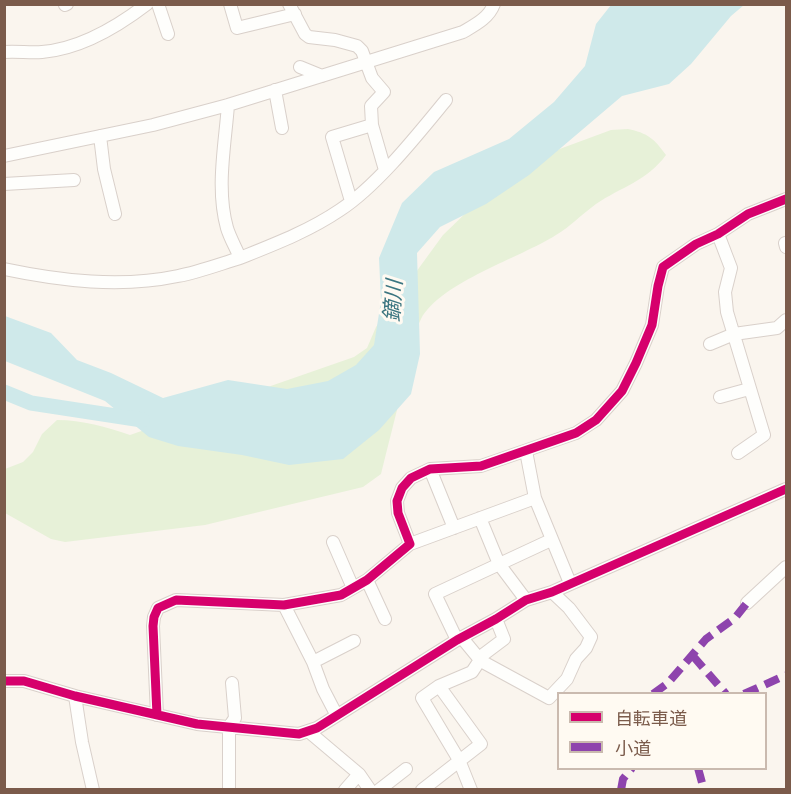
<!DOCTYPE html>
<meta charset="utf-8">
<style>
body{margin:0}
#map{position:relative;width:791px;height:794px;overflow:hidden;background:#faf5ee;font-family:"Roboto Condensed","Noto Sans JP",sans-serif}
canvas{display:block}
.frame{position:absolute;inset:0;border:6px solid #7b5b4b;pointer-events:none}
.legend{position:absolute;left:557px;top:692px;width:210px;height:78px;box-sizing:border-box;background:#fffaf2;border:2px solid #cabaaf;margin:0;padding:8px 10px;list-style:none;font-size:18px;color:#7b5b4b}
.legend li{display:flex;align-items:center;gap:12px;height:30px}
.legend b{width:30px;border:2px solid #cabaaf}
</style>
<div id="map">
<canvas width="791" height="794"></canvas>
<div class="frame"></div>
<ul class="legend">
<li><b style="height:8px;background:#d6006c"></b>自転車道</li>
<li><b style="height:8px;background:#8e44ad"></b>小道</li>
</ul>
</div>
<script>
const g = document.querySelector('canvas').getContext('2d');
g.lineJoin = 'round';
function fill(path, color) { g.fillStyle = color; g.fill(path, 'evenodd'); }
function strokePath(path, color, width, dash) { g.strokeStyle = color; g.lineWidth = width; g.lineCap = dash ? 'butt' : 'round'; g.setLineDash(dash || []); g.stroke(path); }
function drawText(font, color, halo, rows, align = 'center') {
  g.font = font + ' "Roboto Condensed","Noto Sans JP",sans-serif'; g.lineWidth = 6; g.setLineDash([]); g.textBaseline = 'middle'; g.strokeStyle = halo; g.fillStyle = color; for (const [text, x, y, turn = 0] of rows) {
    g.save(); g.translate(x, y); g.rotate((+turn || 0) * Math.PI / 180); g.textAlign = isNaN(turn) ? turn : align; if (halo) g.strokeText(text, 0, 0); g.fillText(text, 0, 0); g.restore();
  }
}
const green = new Path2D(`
 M628 129C647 133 654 138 666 155 647 181 621 187 596 204 582 214 570 227 556 235 520 258 441 282 421 319 410 340 408 363 403 385 396 415 388 445 381 474L363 487 205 525 65 542 51 539 5 513V469L23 462 33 452 42 434 57 420C83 420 106 427 130 435L354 357 367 348 376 327 443 235 501 179 538 157 611 130Z`);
const water = new Path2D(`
 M611 5H744L731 16 691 64 669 84 622 96 529 175 486 204 440 227 417 253 420 354 411 394 379 430 343 459 289 465 242 455 178 446 149 437 105 401 5 361V316L51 333 77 360 111 373 163 398 228 380 287 389 328 381 356 365 374 345 381 301 379 258 402 203 434 172 509 139 554 102 585 66 596 24Z`);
const river = new Path2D(`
 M4 392 31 403 142 420`);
const minor = new Path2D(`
 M158 4 168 34
 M230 4 237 28 295 14
 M289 4 305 34 309 37 335 40 357 46 362 51 372 78 384 92 371 106 372 125
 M65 5 67 4
 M4 52C17 51 30 53 42 52 80 49 117 27 147 4
 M300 67 322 76
 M275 90 282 128
 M228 105C225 145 216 189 227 228 230 238 236 248 240 258 275 244 309 231 340 210 377 186 418 134 446 100
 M100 136 104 169 115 214
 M4 156 153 125 228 105 463 32C475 25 489 18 494 4
 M4 184 74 180
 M351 201 332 137 372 125 385 170
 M718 234 731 268 725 292 727 312 764 435 738 453
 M785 243 786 247
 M4 269C61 281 121 288 178 276 199 272 220 264 240 258
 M710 344 734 334 777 328 786 320
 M720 397 749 389
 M526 451 535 498 570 583
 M430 469 454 528
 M480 518 499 564 526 600
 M333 542 353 588
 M410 544 535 498
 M367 580 385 619
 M747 603 786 567
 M284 605 313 662 323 689 336 714
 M462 638 481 661 549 698 567 679 576 659 586 648 591 637 569 608 552 592
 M457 640 435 594 551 540
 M313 662 354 641
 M4 681H24L75 696 197 724 299 734 317 728 457 640 496 619 526 600 552 592 786 489
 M75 696 82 742 93 790
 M157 715 153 626 154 617 158 608 176 600 284 605 341 595 367 580 410 544 398 513 397 501 402 488 411 478 430 469 481 466 576 433 596 420 622 391 636 363 652 325 658 286 663 267 696 244 718 234 748 214 786 199
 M308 731 359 774 370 790
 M229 790V727L235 718 232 683
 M345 790 359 774
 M379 790 406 769
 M422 790 481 744 439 686
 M471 790 459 760 422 698 439 686 472 672 484 654 504 639 496 619`);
const quiet = new Path2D(`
 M693 656 726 694
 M653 694 668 683 706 639 735 618 747 603
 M744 694 786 675
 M698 768 704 790
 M621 790 623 779 632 768`);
const cycleway = new Path2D(`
 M4 681H24L75 696 197 724 299 734 317 728 457 640 496 619 526 600 552 592 786 489
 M157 715 153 626 154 617 158 608 176 600 284 605 341 595 367 580 410 544 398 513 397 501 402 488 411 478 430 469 481 466 576 433 596 420 622 391 636 363 652 325 658 286 663 267 696 244 718 234 748 214 786 199`);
const waterNames = [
 ["鏑川",395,301,-86]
];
fill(green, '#e7f1d8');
fill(water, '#cfe9ea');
strokePath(river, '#cfe9ea', 15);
strokePath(minor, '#d9d0ca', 14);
strokePath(minor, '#fefefc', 12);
strokePath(quiet, '#8e44ad', 8, [15, 8]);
strokePath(cycleway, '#d6006c', 9);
drawText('italic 21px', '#3c7681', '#fffaf2', waterNames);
</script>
